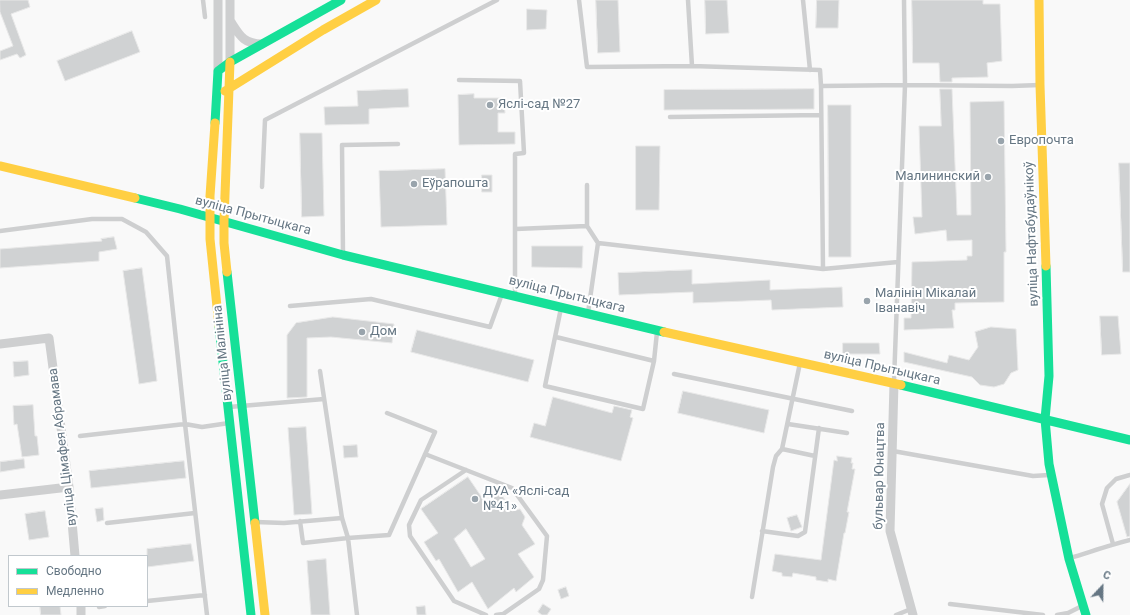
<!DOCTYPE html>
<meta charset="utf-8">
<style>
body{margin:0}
#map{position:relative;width:1130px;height:615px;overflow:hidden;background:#f9f9f9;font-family:Roboto,sans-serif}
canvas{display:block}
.legend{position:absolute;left:8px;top:555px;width:140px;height:52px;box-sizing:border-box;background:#fff;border:1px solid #c1c8cd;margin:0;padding:5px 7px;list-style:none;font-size:12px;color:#657683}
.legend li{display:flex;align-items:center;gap:8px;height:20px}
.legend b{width:20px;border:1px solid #c1c8cd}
.north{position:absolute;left:1082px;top:567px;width:40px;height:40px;-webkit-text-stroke:3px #fff;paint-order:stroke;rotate:22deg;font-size:11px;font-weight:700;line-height:16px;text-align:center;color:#657683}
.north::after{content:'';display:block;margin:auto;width:14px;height:18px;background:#657683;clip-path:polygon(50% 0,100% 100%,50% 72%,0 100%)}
</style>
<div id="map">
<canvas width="1130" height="615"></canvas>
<ul class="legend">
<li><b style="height:5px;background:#16e098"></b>Свободно</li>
<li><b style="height:5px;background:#ffcf43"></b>Медленно</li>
</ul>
<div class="north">С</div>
</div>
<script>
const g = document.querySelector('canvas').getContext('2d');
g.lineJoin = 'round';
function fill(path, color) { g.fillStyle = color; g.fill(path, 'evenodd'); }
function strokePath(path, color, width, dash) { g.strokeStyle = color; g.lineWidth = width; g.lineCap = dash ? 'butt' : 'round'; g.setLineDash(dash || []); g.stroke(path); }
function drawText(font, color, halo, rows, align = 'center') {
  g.font = font + ' Roboto,sans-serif'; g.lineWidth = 4; g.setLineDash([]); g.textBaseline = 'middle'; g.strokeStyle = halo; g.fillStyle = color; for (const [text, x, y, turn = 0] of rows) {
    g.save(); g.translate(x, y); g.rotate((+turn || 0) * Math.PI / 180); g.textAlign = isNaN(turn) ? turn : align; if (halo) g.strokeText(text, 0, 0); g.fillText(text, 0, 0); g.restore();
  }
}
const building = new Path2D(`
 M0 0H28L30 7 11 14 26 55 20 58 17 54 0 60V51L13 46 0 12Z
 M596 0H618L620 52 598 53Z
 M705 0H727L729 33 706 34Z
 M817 0H839L838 28H816Z
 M912 0H983V4H1000L1002 61 987 63 988 77 952 78V82H940L939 63H913Z
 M527 9 547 10 546 29 527 30Z
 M132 31 140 52 65 81 57 61Z
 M408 89 409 107 369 109V124L325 125 324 107 358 106 357 91Z
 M814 89V109L664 110V90Z
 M940 89H952L957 215H971L970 102 1004 101 1006 252H1004V302L955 303V310H952L954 328 904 330V318H911L912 262 967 260V256H972V240L947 241 946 230 915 234 913 217H922L919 126H941Z
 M474 94V98H504L505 113H498V132H515V144L459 145 458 95Z
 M828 105H851V257H829Z
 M300 133H322L324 216 302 217Z
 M636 146H660L659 210H636Z
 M1119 163H1130V272H1123Z
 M445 169 447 225 381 227 379 171Z
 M482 175H492V192H482Z
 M114 237 117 249 99 252V261L0 268V249L102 241 101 239Z
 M532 246H583L582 268 532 267Z
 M142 268 157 381 139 384 123 271Z
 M692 270V284L770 280V290L842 287 843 307 772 310 771 300 693 303V292L619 295 618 273Z
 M1100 316H1118L1121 354 1102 355Z
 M333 317 394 324 392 343 331 337 307 338V397L287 398V335L296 323Z
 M991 327 1016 329 1018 370 1011 373 1004 384 994 387 980 385 972 377 904 362V352L947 363 949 355 969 360 978 347 975 332Z
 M417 330 534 360 528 382 411 352Z
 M843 343H879L880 354H843Z
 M28 361 29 375 14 377 13 362Z
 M683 391 769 410 764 433 678 413Z
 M553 397 612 413 614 406 632 410 630 417 633 418 621 461 530 437 534 423 545 426Z
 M33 405 35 436H37L39 455 22 457 17 424 14 425 13 406Z
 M306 427 312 514 294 515 288 428Z
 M357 445 358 457 344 458 343 446Z
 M837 456 852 458 851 463H853L852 469H855L847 512H849L845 533H844L836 581 828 579V582L816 580V577L793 573 792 577 782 576V573L772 571 775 554 821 560 834 460 837 461Z
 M24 459 25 468 0 472V462Z
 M184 461 186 478 91 488 89 471Z
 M468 477 485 502 500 492 512 511 520 509 525 517 522 525 535 544 518 554 534 577 516 592 514 588 488 609 472 582 458 592 439 559 436 561 424 542 438 533 421 509ZM466 529 485 559 471 567 454 539Z
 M1130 484V536L1127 537 1117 502Z
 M103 508 104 520 97 522 95 509Z
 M45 511 49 537 29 540 25 514Z
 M797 515 802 527 791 531 787 518Z
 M191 544 194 561 147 567V549Z
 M326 559 330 615H311L307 561Z
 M566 587 569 596 561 599 558 590Z
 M543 604 551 609 547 615H542L538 612Z
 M40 606H60L61 615H41Z
 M425 606 426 615H417L416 607Z`);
const lane = new Path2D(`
 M203 0 205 17
 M579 0 587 67 692 66 820 70 821 86 905 85 1012 86 1040 85
 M688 0 692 66
 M803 0 810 70
 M459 80 520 81 524 153 515 154V296
 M821 86 823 269
 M670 117 821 115
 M587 185V226L598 243 588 313
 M262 187 265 120 497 0
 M516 229 587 226
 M0 231 92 219H122L146 232 167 256 185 424 207 615
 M598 243 823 269 898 262
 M343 255 342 145 398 144
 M290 306 371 299 490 327 502 294
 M561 308 545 386 643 409 654 361 657 332
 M556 337 654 361
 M320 371 342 518 348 538 357 615
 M674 374 852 411
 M894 381 905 85 904 0
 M229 407 324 399
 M788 424 847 433
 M80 436 185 424 202 427 229 423
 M782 449 815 456
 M893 451 1033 476 1049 475
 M425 454 512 488 547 536 543 580 539 589 503 614 496 615
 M466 470 421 500 409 525 410 536 454 601 486 615
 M300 521 303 543 348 538 389 535 435 432 387 413
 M256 522 284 523 342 518
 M107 523 195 513
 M762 531 798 536 805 532 819 428
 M1113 544 1102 504 1107 488 1116 479 1130 475
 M1070 558C1090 552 1110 545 1130 540
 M752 597 773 467 776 456 782 449 800 363
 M147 601 205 595
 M950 604 1043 615
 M99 607 105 606
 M896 615 911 609
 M1057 615 1068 613 1082 606`);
const street = new Path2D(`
 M230 0V62
 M231 22C240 36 244 44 262 44
 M218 71V0
 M0 344 49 338 69 487 75 556
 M894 383 890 531 913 615
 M0 495 69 487
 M81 606V615`);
const fast = new Path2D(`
 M215 123 218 71 230 62 341 0
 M135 198 180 209 343 255 664 332
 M1046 266 1049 376 1045 419 1049 464 1069 559 1086 615
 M227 272 255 523
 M219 326 251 615
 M901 385 1130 440`);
const slow = new Path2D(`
 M1039 0 1040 85 1046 266
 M225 91 323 30 376 0
 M215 123 210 196V239L219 326
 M0 166 135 198
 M227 272 224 243V221L230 62
 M664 332 901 385
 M255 523 265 615`);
const markers = [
 [490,105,4,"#99a4ac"],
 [1001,141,4,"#99a4ac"],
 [988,177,4,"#99a4ac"],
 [414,184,4,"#99a4ac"],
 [867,301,4,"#99a4ac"],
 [362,332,4,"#99a4ac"],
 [475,499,4,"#99a4ac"]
];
const poiNames = [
 ["Яслі-сад №27",498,105],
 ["Европочта",1009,141],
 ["Малининский",980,177,"right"],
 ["Еўрапошта",422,184],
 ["Малінін Мікалай",875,294],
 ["Іванавіч",875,309],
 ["Дом",370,332],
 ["ДУА «Яслі-сад",483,492],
 ["№41»",483,507]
];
const streetNames = [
 ["вуліца Прытыцкага",253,216,15],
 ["вуліца Нафтабудаўнікоў",1032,234,-92],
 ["вуліца Прытыцкага",567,295,14],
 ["вуліца Малініна",223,353,-96],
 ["вуліца Прытыцкага",882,368,13],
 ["вуліца Цімафея Абрамава",63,447,-97],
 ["бульвар Юнацтва",880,476,-89]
];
fill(building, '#d0d2d3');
strokePath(building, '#e8e8e8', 1);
strokePath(lane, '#cecfd0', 4.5);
strokePath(street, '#cecfd0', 9);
strokePath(fast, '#16e098', 9);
strokePath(slow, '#ffcf43', 9);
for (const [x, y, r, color] of markers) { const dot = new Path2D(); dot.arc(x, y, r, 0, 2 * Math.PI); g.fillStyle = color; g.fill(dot); strokePath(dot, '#fff', 1.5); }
drawText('13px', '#657683', '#fff', poiNames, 'left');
drawText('13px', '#657683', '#fff', streetNames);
</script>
